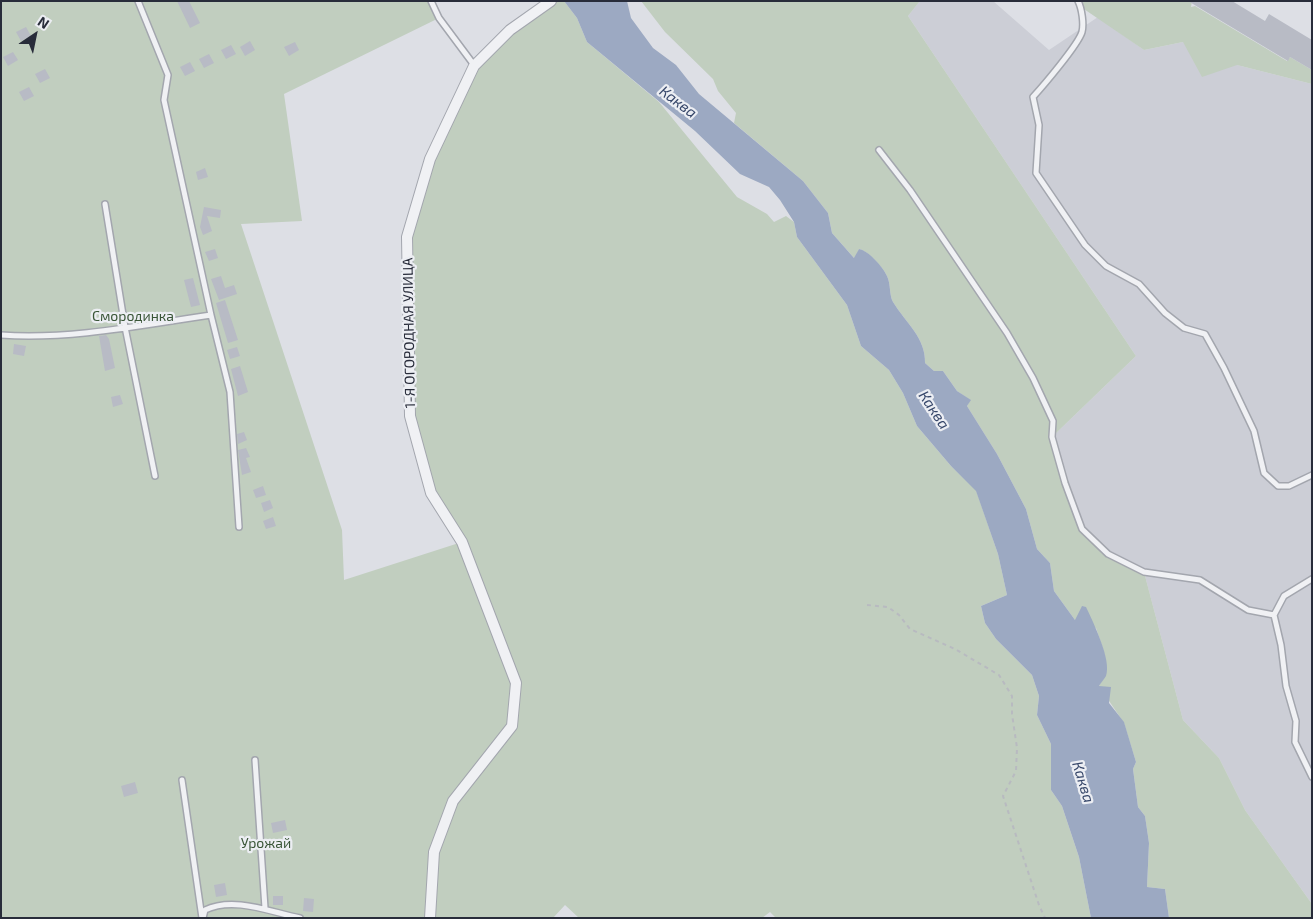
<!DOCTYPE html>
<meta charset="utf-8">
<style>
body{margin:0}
#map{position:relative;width:1313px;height:919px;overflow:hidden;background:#dddfe5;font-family:"Exo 2",sans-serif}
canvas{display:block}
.frame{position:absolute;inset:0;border:2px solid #282c3a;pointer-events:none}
.north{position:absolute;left:10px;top:10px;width:50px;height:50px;-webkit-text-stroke:4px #eceef3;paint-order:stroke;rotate:34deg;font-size:14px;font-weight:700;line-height:20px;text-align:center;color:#282c3a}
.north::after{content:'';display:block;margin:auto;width:18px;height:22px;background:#282c3a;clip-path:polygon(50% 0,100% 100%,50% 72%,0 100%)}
</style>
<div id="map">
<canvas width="1313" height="919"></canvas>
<div class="frame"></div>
<div class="north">N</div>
</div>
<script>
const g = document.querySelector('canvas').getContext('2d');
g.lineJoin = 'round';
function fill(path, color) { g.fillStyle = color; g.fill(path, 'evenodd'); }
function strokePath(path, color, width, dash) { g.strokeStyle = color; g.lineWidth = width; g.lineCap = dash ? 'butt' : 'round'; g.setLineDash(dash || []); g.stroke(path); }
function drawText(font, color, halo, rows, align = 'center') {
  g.font = font + ' "Exo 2",sans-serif'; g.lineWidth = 4.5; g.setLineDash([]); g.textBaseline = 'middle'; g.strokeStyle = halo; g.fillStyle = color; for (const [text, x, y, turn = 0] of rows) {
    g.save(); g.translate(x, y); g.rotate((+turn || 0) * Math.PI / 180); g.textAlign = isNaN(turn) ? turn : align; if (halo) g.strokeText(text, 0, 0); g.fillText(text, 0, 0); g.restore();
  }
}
const built = new Path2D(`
 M920 1H993L1049 50 1098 17 1144 50 1183 42 1237 65 1312 84V904L1245 810 1219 758 1183 720 1144 572 1108 554 1082 529 1052 437 1136 356 908 16Z`);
const green = new Path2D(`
 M1 1H431L439 18 284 94 302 221 241 224 342 530 344 580 462 542 431 493 410 416 407 237 430 159 474 66 550 1H564L577 18 587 42 659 102 737 197 767 214 774 222 786 216 794 222 797 237 847 305 861 346 889 370 903 393 917 426 951 466 976 490 998 554 1007 595 981 606 985 623 996 639 1032 675 1039 696 1037 715 1051 744V790L1062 806 1079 857 1091 918H776L770 912 762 918H579L565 905 553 918H1Z
 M641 1H920L908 16 1136 356 1052 437 1082 529 1108 554 1144 572 1183 720 1219 758 1245 810 1312 904V918H1169L1165 889 1147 887 1149 843 1145 816 1138 807 1133 769 1136 762 1124 723 1099 686C1112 665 1103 650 1096 628L1075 620 1054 591 1050 563 1037 549 1026 509 997 454 967 406 970 400 957 391 943 371H934L925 363C926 338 906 323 893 302 889 295 891 284 887 276 883 267 868 251 859 249L855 259 832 233 828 213 803 181 734 123 736 113 718 91 713 79 665 32Z
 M1078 1H1192L1191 7 1195 6 1287 61 1290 57 1312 70V84L1237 65 1202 77 1183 42 1144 50 1081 7Z`);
const water = new Path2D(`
 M564 1H627L631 18 653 48 676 65 699 94 803 181 828 213 832 233 854 258 859 249C869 251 883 267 887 276 891 284 889 295 893 302 906 323 926 338 925 363L934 371H943L957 391 971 400 967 406 997 454 1026 509 1037 549 1050 563 1054 591 1075 620 1082 606 1086 607C1093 622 1112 660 1106 676 1104 679 1101 683 1099 686L1111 687 1109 703 1124 722 1136 762 1133 769 1138 807 1145 816 1149 843 1147 887 1165 889 1169 918H1091L1079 857 1062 806 1051 790V744L1037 715 1039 696 1032 675 996 639 985 623 981 606 1007 595 998 554 976 491 951 466 917 426 903 393 889 370 861 346 847 305 797 237 794 222 780 200 769 187 740 174 695 131 587 42 577 18Z`);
const building = new Path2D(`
 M177 1H189L200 23 190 28Z
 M1188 1H1232L1265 21 1269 14 1312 40V70L1290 57 1288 61Z
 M26 27 31 36 21 41 16 32Z
 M250 41 255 50 245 56 240 47Z
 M295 42 299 50 289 56 284 47Z
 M231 45 236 54 226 59 221 50Z
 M13 52 18 60 8 66 3 57Z
 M209 54 214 63 204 68 199 59Z
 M190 62 195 71 185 76 180 67Z
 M45 69 50 78 40 83 35 74Z
 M29 87 34 96 24 101 19 92Z
 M205 168 208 177 198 180 196 172Z
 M204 207 221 210 220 218 207 216 212 231 203 235 200 227Z
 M215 249 218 258 209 261 205 252Z
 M221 276 225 288 234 285 237 294 219 300 211 279Z
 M193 278 200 305 191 307 184 280Z
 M225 300 238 340 228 343 216 303Z
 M106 335 109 339 115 368 105 371 99 336Z
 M14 344 26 346 24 356 13 354Z
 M237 347 240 356 230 359 227 350Z
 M240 366 248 392 238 396 231 369Z
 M120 395 123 404 113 407 111 397Z
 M244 432 247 440 238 444 237 434Z
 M246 448 250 457 246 458 251 472 242 475 238 450Z
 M263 486 266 495 256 498 253 490Z
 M270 500 273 508 264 512 261 503Z
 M273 517 276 526 266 529 263 521Z
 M135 782 138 793 124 797 121 786Z
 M285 820 287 830 273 833 271 823Z
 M225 883 227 895 216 897 214 885Z
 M273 896H283V905H273Z
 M304 898 314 899 313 912 303 911Z`);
const path = new Path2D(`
 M867 605 888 607 899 615 910 629 955 649 999 675 1012 696V714L1017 748 1016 771 1003 796 1039 905 1045 918`);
const lane = new Path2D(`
 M431 1 439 18 474 65
 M1078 1C1082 9 1084 24 1082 32 1078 45 1043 86 1033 97L1039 125 1036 173 1085 245 1106 266 1139 284 1165 313 1184 328 1205 334 1224 368 1254 431 1264 473 1278 486H1289L1312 475
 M879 150 910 190 1007 333 1033 378 1053 421 1052 437 1065 483 1082 529 1108 554 1144 572 1200 580 1248 610 1274 615
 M105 204 125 327 155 476
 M211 315 230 392 239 527
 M1 335C69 340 143 325 211 315L164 100 168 75 138 1
 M1312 579 1284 596 1274 615 1281 645 1286 686 1296 721 1295 742 1312 777
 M255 760 265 908
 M182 780 202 918
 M203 918 205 910C234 896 270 912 300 918`);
const street = new Path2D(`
 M430 918 434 852 453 801 512 726 516 683 462 542 431 493 410 416 407 237 430 159 474 66 510 30 551 1`);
const parkNames = [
 ["Смородинка",133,316],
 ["Урожай",266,843]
];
const streetNames = [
 ["1-Я ОГОРОДНАЯ УЛИЦА",409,333,-91]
];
const waterNames = [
 ["Каква",678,102,37],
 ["Каква",934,410,56],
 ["Каква",1083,782,73]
];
fill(built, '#ccced6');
fill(green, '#c1cebf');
fill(water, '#9ca9c2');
fill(building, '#b8bbc5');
strokePath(lane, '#a3a6ae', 8);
strokePath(street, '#a3a6ae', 12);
strokePath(path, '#b8bac0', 2, [4, 4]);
strokePath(lane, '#f0f1f4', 5);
strokePath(street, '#f0f1f4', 10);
drawText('14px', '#395537', '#eceef3', parkNames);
drawText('14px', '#282c3a', '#eceef3', streetNames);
drawText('italic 15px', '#37476a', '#eceef3', waterNames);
</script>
